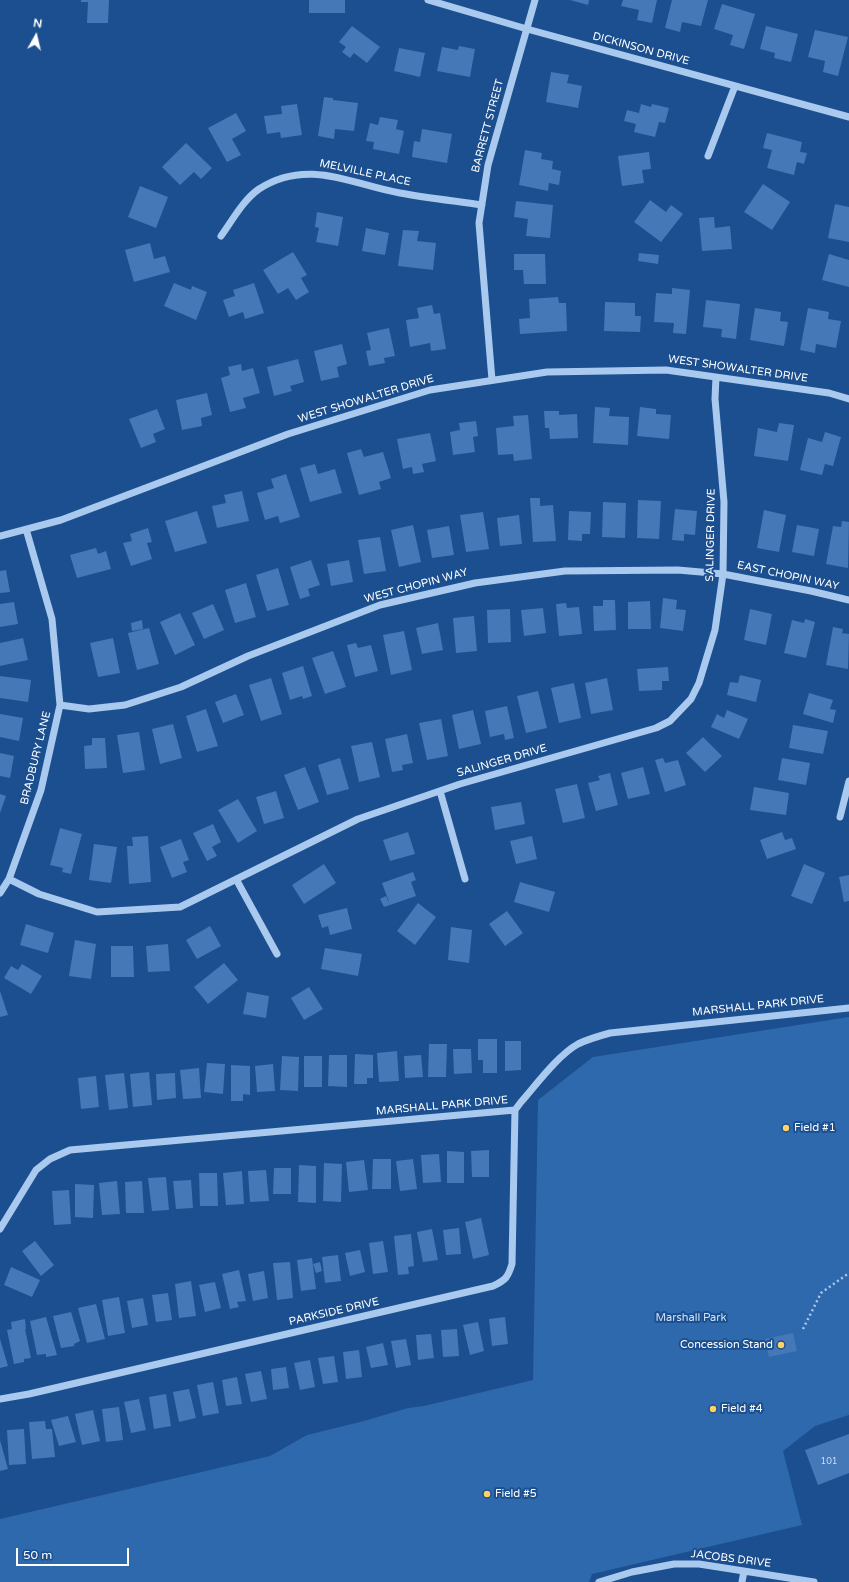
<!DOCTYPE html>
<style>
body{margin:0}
#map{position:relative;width:849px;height:1582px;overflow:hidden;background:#1b4f8f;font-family:"Varela Round",sans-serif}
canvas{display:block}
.north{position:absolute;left:16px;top:16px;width:40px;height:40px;-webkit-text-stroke:3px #1b4f8f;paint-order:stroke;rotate:8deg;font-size:11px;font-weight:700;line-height:16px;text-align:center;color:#fff}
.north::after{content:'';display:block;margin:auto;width:14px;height:18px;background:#fff;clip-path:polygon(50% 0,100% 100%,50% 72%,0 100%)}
.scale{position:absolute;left:16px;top:1548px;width:113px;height:18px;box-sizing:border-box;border:2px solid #fff;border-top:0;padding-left:5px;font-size:12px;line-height:14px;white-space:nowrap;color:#fff;-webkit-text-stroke:3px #1b4f8f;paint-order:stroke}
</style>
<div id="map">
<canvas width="849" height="1582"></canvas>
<div class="north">N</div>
<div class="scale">50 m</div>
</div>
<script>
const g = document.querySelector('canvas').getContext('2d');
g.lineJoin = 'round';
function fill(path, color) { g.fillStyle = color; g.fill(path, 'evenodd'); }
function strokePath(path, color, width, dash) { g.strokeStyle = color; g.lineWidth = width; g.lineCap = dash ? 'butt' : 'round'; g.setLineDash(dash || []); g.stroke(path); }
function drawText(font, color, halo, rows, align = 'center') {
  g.font = font + ' "Varela Round",sans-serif'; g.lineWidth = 4; g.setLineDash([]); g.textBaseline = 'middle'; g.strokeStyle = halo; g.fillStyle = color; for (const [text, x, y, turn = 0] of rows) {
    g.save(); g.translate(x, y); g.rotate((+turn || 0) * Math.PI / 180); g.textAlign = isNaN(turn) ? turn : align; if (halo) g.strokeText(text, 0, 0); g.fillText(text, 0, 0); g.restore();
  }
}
const green = new Path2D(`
 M849 1017V1415L815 1426 783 1451 802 1525 592 1574 589 1582H0V1519L270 1456 307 1435 364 1421 408 1408 424 1406 533 1380 538 1100 593 1057Z`);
const building = new Path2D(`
 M81 0H109L108 23H87L88 2H81Z
 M309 0H345V13H309Z
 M570 0H589L588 5Z
 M623 0H657L652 23 637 20 639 10 621 6Z
 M672 0H708L701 26 682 22 680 32 665 28Z
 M722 4 755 14 744 49 730 45 733 35 714 29Z
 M352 26 380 47 367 63 350 50 354 53 350 58 342 52 346 47 339 42Z
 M766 26 798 34 791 62 774 58 775 53 760 49Z
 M815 30 848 37 838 76 823 72 825 61 808 57Z
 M459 46 475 49 470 77 437 71 442 47 458 50Z
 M399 48 425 53 420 77 394 71Z
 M551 72 569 75 567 83 582 86 578 108 546 102Z
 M324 97 333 98V100L358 103 354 131 335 129 334 139 318 136Z
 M297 104 302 135 281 138 280 132 267 134 264 116 282 114 281 106Z
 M641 104 651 107 652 104 669 108 665 123 659 122 655 137 634 132 636 124 624 121 627 110 639 113Z
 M236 113 246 131 232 139 241 155 227 162 208 128Z
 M380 117 398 120 396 129 404 131 399 154 373 149 374 142 366 141 370 123 378 125Z
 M422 129 452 134 447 163 412 157 414 141 420 142Z
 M767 133 802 142 800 152 807 153 804 164 797 162 794 175 767 168 772 150 763 148Z
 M186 143 212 168 201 179 194 172 180 185 162 167Z
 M525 150 542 153 541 159 553 161 552 169 561 171 559 185 549 183 548 191 519 185Z
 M649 152 651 169 642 170 644 183 622 186 618 156Z
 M763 184 790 202 772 230 744 212Z
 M140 186 168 197 156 228 128 217Z
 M650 200 666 212 671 205 683 214 661 242 634 222Z
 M516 201 553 205 550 238 526 236 528 219 514 217Z
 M835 204 849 207V242L828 238Z
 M317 212 343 217 338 246 316 242 319 228 315 227Z
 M714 217 715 228 730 226 732 249 702 251 699 218Z
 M366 228 389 233 385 255 362 251Z
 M403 230 419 231 417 241 436 243 433 270 398 266Z
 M150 243 154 259 165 256 170 272 134 282 125 250Z
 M293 252 307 275 301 278 309 292 296 300 288 288 278 294 263 270Z
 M639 253 659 255 658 264 638 261Z
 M514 254H545L546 284H524L523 270H514Z
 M829 254 849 260V287L822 280Z
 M174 283 191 290 192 286 207 292 196 320 164 306Z
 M254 283 264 313 245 319 243 312 229 317 223 300 235 296 233 290Z
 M672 288 690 290 686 334 673 333 674 323 654 322 656 293 672 294Z
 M558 297 559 303H566L567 331 520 334 519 319 530 318 529 299Z
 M706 300 740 304 736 339 721 337 722 329 703 327Z
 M605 302 635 303V316H641L640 332 604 331Z
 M432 305 434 314 440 313 446 349 431 351 430 343 410 347 406 320 419 318 417 308Z
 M755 308 781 312 780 321 788 322 784 346 750 340Z
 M808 308 829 312 828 319 841 321 836 348 816 344 815 353 800 350Z
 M389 328 395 356 384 358 385 363 369 366 366 351 371 350 367 333Z
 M342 344 347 364 337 367 339 377 321 381 314 351Z
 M298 359 304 382 290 386 292 391 274 396 267 367Z
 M241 364 242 371 253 368 260 393 243 398 246 408 230 412 221 378 230 375 228 367Z
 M207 393 212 415 201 418 202 426 182 430 176 400Z
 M595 407 610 408 609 416 629 417 628 445 593 443Z
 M640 407 656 409V414L671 415 669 439 637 436Z
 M157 409 165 429 153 434 156 442 141 448 129 419Z
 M544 411H559V415L577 414 578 438 550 439 549 428H545Z
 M528 415 532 459 514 461 513 454 498 455 496 428 514 426 513 416Z
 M476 421 478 436 473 437 475 452 453 455 450 432 460 430 459 423Z
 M779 423 794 425 788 461 754 456 758 428 777 432Z
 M825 432 841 437 833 466 825 464 822 475 800 470 808 438 822 442Z
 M430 433 436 461 422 464 424 472 413 474 412 467 403 469 397 439Z
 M361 449 364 457 383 452 391 478 379 482 381 489 359 495 347 453Z
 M315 464 318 474 335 469 342 493 310 502 300 468Z
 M286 474 300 517 280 523 278 516 265 520 257 493 274 488 271 479Z
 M242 491 249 521 217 528 212 506 226 503 224 495Z
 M530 498H540V506L553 505 556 541 533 542Z
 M638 500 661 501 659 539 637 538Z
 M603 502 626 503 625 538 602 537Z
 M675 509 697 511 695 535 684 534V541L672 540Z
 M764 510 786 515 779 552 757 548Z
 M197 511 207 543 175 552 165 521Z
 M569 511 591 512 590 534H582V541L568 540Z
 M483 512 489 549 466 552 460 515Z
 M519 515 522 544 500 546 497 518Z
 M842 521 849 522 848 568 826 564 833 526 841 527Z
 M413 525 421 562 399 567 391 530Z
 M797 525 819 529 814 556 792 552Z
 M449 526 454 555 432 558 427 530Z
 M148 528 152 542 147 543 152 559 131 566 123 543 132 541 130 534Z
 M380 537 386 571 364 574 358 540Z
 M96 548 98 554 106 551 111 569 77 578 70 555Z
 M311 560 320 585 308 589 310 596 300 599 290 567Z
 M349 560 353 582 331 586 327 564Z
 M278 568 289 605 267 611 256 575Z
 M6 570 10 592 0 593V571Z
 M246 583 256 617 235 623 225 590Z
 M663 598 677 600 676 609 686 610 683 631 660 628Z
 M603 600H615L616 630 594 631 593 606H603Z
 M650 601 651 629H628V602Z
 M14 602 18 624 0 627V604Z
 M566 603 567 608 579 607 582 634 559 636 556 604Z
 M213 604 224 630 204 639 192 613Z
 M543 608 546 633 524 636 521 610Z
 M510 609 511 642 488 643 487 610Z
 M750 609 772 614 766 645 744 640Z
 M180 613 195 645 175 655 160 622Z
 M474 616 477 651 456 653 453 618Z
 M805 619 815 622 806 658 784 653 792 620 804 623Z
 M142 620 143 629 132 631 131 623Z
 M438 623 443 650 422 654 416 628Z
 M833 627 843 629 842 633 849 634 848 669 826 665Z
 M149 628 159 664 137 670 128 633Z
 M404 631 412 670 391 675 383 635Z
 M23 638 28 660 0 666V643Z
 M113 638 120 673 98 677 90 643Z
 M356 643 358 648 371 645 378 671 355 677 347 645Z
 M333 651 346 687 325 694 312 658Z
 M303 666 312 696 303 699 302 696 290 700 282 673Z
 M668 667 669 681H662V690L639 691 637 669Z
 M740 675 761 680 756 702 727 695 730 682 738 683Z
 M0 676 31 680 28 702 0 698Z
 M271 678 282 714 261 721 249 685Z
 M607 678 613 710 591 714 585 683Z
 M574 683 581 718 559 723 551 688Z
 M538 691 547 728 526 733 517 696Z
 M809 693 833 700 830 709 836 710 833 723 803 714Z
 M236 694 244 715 223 723 215 702Z
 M507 706 514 738 505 740 504 734 490 737 485 711Z
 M206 709 218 746 197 752 186 716Z
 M473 710 481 744 459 749 452 715Z
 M727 710 748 719 739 739 711 727 717 714 724 718Z
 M0 714 23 718 19 741 0 737Z
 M441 719 448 756 427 760 419 723Z
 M173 724 182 758 160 764 152 729Z
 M793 725 828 731 823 754 789 748Z
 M139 732 145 770 123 773 117 735Z
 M407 734 413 763 402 765 403 770 392 772 385 739Z
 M703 737 722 756 705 772 686 753Z
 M92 738H105L107 768 85 769 84 746 92 745Z
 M372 742 380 777 359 782 351 746Z
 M0 753 14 756 10 778 0 776Z
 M340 758 349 789 327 795 318 765Z
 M663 758 665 763 678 760 686 785 665 792 655 760Z
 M782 758 810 763 806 785 778 780Z
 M305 767 319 802 298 810 284 775Z
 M643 767 650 794 628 799 621 773Z
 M610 773 618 805 596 811 588 783 600 780 598 776Z
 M577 784 585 818 563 823 555 789Z
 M754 787 789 793 786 815 750 810Z
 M276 791 284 818 264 824 256 797Z
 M0 794 6 796 0 813Z
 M238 799 257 831 238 843 218 810Z
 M521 802 525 824 495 830 491 807Z
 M213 824 221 842 212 847 217 856 207 861 193 833Z
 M60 828 82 834 71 874 62 872 63 868 50 865Z
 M408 832 415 854 390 861 383 840Z
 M782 832 785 840 792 838 796 849 767 859 760 840Z
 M148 836 151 882 129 884 127 846H133L132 837Z
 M532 836 537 859 516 864 510 841Z
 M181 839 189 860 183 862 187 872 172 878 160 847Z
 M94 844 117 847 111 883 89 880Z
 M324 864 336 883 304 904 292 885Z
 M804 864 825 873 812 904 791 896Z
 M413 872 416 880 411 882 416 896 390 905 382 883Z
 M849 875V901L844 902 839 877Z
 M520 882 555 892 549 912 514 902Z
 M386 896 390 905 384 907 380 899Z
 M418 903 436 917 415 945 397 931Z
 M347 908 352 929 330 935 328 926 322 928 318 915Z
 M507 911 523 933 505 946 489 924Z
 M26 924 54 933 48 953 20 945Z
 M210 926 221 946 197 959 186 940Z
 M451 927 472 930 469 963 448 960Z
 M75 940 96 944 91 979 69 976Z
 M168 944 170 971 148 972 146 946Z
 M111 946H133L134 977H111Z
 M325 948 362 954 358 976 321 969Z
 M224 963 238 980 208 1004 194 987Z
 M22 964 42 976 31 994 4 978 11 966 18 970Z
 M309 987 323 1009 304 1020 291 998Z
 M0 991 8 1015 0 1017Z
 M247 992 269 996 266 1018 243 1014Z
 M478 1039H497V1073H483V1060H478Z
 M505 1041H521V1070L505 1071Z
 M429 1044H447L446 1077H428Z
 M453 1049H471L472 1073 454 1074Z
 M397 1051 399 1081 379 1082 377 1053Z
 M355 1054 373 1055V1078H367V1084H354Z
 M329 1055H347V1087L328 1086Z
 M421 1055 423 1077 405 1078 404 1056Z
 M282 1056 299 1057 298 1091 280 1090Z
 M304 1056H322V1087H304Z
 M207 1063 225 1064 223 1094 204 1092Z
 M273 1064 275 1091 257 1092 255 1066Z
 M231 1065 250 1066V1095L243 1094V1101H231Z
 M199 1068 201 1098 183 1099 180 1070Z
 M149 1072 152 1105 133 1107 130 1074Z
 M124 1073 128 1108 109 1110 105 1075Z
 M175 1073 176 1098 157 1100 156 1074Z
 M96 1076 99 1107 81 1109 78 1078Z
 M489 1150V1177H472L471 1151Z
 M447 1151 464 1152V1183H447Z
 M439 1154 441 1182 423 1183 421 1155Z
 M373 1159H391V1189H372Z
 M413 1159 417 1189 400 1191 396 1161Z
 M364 1160 368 1190 349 1192 346 1162Z
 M324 1163 342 1164 341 1202 323 1201Z
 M299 1165 316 1166V1203L298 1202Z
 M274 1168H291V1194H273Z
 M266 1170 269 1201 250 1202 248 1171Z
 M242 1171 244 1204 226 1205 223 1173Z
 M199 1173H217L218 1206H200Z
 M166 1177 169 1210 152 1211 148 1178Z
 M191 1180 193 1208 176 1209 173 1181Z
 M117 1181 120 1214 102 1215 99 1183Z
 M142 1181 144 1213H126L125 1182Z
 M75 1184 94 1185 93 1218 75 1217Z
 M69 1190 71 1224 54 1225 52 1191Z
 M481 1218 489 1255 473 1259 465 1222Z
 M459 1228 461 1254 446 1255 443 1230Z
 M432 1229 438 1260 423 1262 417 1232Z
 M411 1234 414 1266 408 1267 409 1274 398 1275 394 1236Z
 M35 1241 54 1265 41 1276 22 1251Z
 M383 1241 388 1272 373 1274 369 1243Z
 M360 1250 365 1272 350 1276 345 1253Z
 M338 1255 341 1281 325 1283 322 1257Z
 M312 1258 316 1289 301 1291 297 1260Z
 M290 1262 293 1298 277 1300 273 1263Z
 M320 1262 322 1271 316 1273 313 1264Z
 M11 1267 40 1280 32 1297 4 1285Z
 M239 1270 246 1301 237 1302 239 1307 230 1309 222 1274Z
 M264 1271 268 1298 253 1301 248 1274Z
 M191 1281 196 1316 179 1318 175 1284Z
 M215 1282 221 1308 205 1312 199 1285Z
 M168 1293 172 1320 156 1322 152 1295Z
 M119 1297 125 1333 108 1336 102 1300Z
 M143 1298 148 1325 132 1328 127 1301Z
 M96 1304 105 1339 87 1343 78 1308Z
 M71 1312 80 1341 74 1344V1346L61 1348 53 1316Z
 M46 1317 57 1355 46 1357V1354L37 1355 30 1321Z
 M505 1317 508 1344 492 1346 489 1319Z
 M25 1319 26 1329H25L31 1358 24 1359V1362L14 1364 7 1330 12 1329 11 1322Z
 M478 1322 484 1351 470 1355 463 1325Z
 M457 1329 459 1356 443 1357 441 1330Z
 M793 1333 797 1351 769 1357 765 1339Z
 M431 1334 434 1358 418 1360 416 1335Z
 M0 1339 8 1366 0 1368Z
 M406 1339 411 1365 396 1368 391 1341Z
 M383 1343 388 1365 371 1368 366 1347Z
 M359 1350 362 1377 346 1379 343 1352Z
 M334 1356 338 1382 323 1384 318 1358Z
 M310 1360 315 1387 300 1390 294 1363Z
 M286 1367 289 1388 273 1390 271 1369Z
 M261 1371 267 1399 251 1402 245 1374Z
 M237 1377 242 1404 226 1406 222 1380Z
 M213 1382 219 1413 203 1416 197 1385Z
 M189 1389 196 1418 179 1422 173 1392Z
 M166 1394 171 1426 154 1429 149 1397Z
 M139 1399 146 1430 131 1433 124 1402Z
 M119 1407 123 1440 106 1442 102 1409Z
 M93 1410 100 1441 82 1445 75 1414Z
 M68 1416 76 1442 59 1446 51 1420Z
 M45 1421 46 1429H52L55 1457 32 1459 29 1422Z
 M24 1429 26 1464 9 1465 7 1430Z
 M849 1434V1473L818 1485 805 1450Z
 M0 1440 8 1469 0 1471Z`);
const path = new Path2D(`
 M803 1329 821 1293 849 1273`);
const minor = new Path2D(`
 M428 0 527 29 849 117
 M708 156 735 86
 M221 236C232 221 243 200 259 189 307 158 351 184 400 193 427 198 455 201 482 205
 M492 380 479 223 488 165 535 0
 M0 536 61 520 288 434 430 390 547 372 666 370 829 393 849 399
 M60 705 89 709 125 705 181 687 248 656 380 605 475 583 565 571 678 570 723 574 811 591 849 600
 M440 791 465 879
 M840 817 849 781
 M9 879 39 894 97 912 180 907 358 819 460 784 656 728 670 721 691 699 699 683 715 630 723 574 724 502 715 399 716 377
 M236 879 277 954
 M0 893 9 879 41 790 60 705 52 619 26 529
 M0 1229 36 1170 50 1159 70 1150 515 1110 521 1102C536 1085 558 1055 578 1044 588 1039 599 1036 610 1033L849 1008
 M0 1399 29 1394 493 1286C506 1280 508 1277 512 1264L515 1110
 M599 1582 632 1572 674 1564H699L814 1582
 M742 1582 744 1571`);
const markers = [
 [786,1128,4,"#ffd166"],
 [781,1345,4,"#ffd166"],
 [713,1409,4,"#ffd166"],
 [487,1494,4,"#ffd166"]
];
const numberNames = [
 ["101",829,1462]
];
const streetNames = [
 ["DICKINSON DRIVE",641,49,15],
 ["BARRETT STREET",488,126,-75],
 ["MELVILLE PLACE",365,173,12],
 ["WEST SHOWALTER DRIVE",738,369,8],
 ["WEST SHOWALTER DRIVE",366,399,-17],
 ["SALINGER DRIVE",711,535,-89],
 ["EAST CHOPIN WAY",788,576,12],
 ["WEST CHOPIN WAY",416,586,-15],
 ["BRADBURY LANE",36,758,-76],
 ["SALINGER DRIVE",502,761,-16],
 ["MARSHALL PARK DRIVE",758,1006,-6],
 ["MARSHALL PARK DRIVE",442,1106,-5],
 ["PARKSIDE DRIVE",334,1312,-13],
 ["JACOBS DRIVE",731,1559,7]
];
const poiNames = [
 ["Field #1",794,1128],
 ["Concession Stand",773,1345,"right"],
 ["Field #4",721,1409],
 ["Field #5",495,1494]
];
const parkNames = [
 ["Marshall Park",691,1318]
];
fill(green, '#2e69ad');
fill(building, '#4478b7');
strokePath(path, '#a9c9ee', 2.5, [2, 3]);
strokePath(minor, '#a9c9ee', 7);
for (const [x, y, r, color] of markers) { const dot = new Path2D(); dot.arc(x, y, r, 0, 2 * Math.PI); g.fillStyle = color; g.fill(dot); strokePath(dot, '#1b4f8f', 1.5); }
drawText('9px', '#d0dded', null, numberNames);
drawText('11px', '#fff', '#1b4f8f', streetNames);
drawText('11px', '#fff', '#1b4f8f', poiNames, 'left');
drawText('11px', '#cfe3fa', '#1b4f8f', parkNames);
</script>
